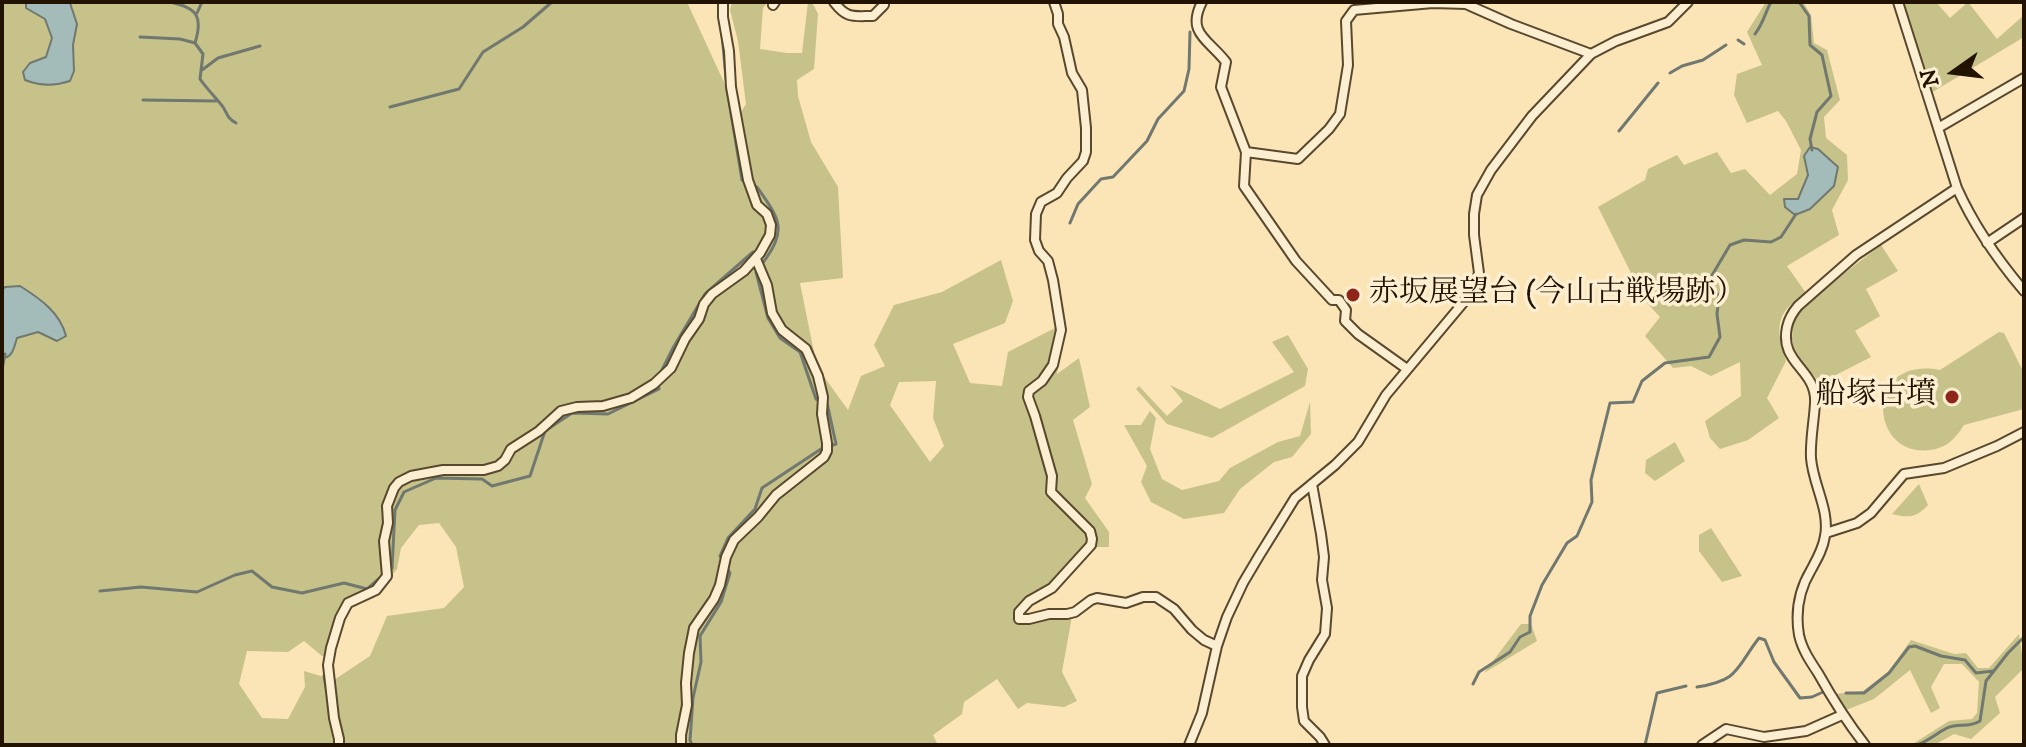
<!DOCTYPE html>
<meta charset="utf-8">
<style>
body{margin:0}
#map{position:relative;width:2026px;height:747px;overflow:hidden;background:#fbe5b7;font-family:"IM FELL DW Pica",serif}
canvas{display:block}
.frame{position:absolute;inset:0;border:4px solid #221301;pointer-events:none}
.north{position:absolute;left:1914px;top:32px;width:80px;height:80px;-webkit-text-stroke:6px #fceed0;paint-order:stroke;rotate:256deg;font-size:22px;font-weight:700;line-height:32px;text-align:center;color:#221301}
.north::after{content:'';display:block;margin:auto;width:28px;height:36px;background:#221301;clip-path:polygon(50% 0,100% 100%,50% 72%,0 100%)}
</style>
<div id="map">
<canvas width="2026" height="747"></canvas>
<div class="frame"></div>
<div class="north">N</div>
</div>
<script>
const g = document.querySelector('canvas').getContext('2d');
g.lineJoin = 'round';
function fill(path, color) { g.fillStyle = color; g.fill(path, 'evenodd'); }
function strokePath(path, color, width, dash) { g.strokeStyle = color; g.lineWidth = width; g.lineCap = dash ? 'butt' : 'round'; g.setLineDash(dash || []); g.stroke(path); }
function drawText(font, color, halo, rows, align = 'center') {
  g.font = font + ' "IM FELL DW Pica","Noto Serif JP",serif'; g.lineWidth = 7; g.setLineDash([]); g.textBaseline = 'middle'; g.strokeStyle = halo; g.fillStyle = color; for (const [text, x, y, turn = 0] of rows) {
    g.save(); g.translate(x, y); g.rotate((+turn || 0) * Math.PI / 180); g.textAlign = isNaN(turn) ? turn : align; if (halo) g.strokeText(text, 0, 0); g.fillText(text, 0, 0); g.restore();
  }
}
const green = new Path2D(`
 M2 2H687L739 115 746 104 738 41 730 10 732 2H768L763 8 760 49 787 53H802L808 2H812L818 14 814 69 797 80 798 96 811 142 838 187 843 278 800 283 817 367 848 410 861 376 885 366 874 345 894 305 942 292 1001 260 1013 301 1005 323 953 344 970 383 1002 386 1008 352 1057 327 1063 341 1057 374 1079 358 1090 407 1073 420 1092 484 1085 498 1109 532V547H1094L1052 586 1023 601 1014 615 1020 623 1050 616H1072L1062 672 1077 701 1064 707 1027 703 1018 709 997 679 964 702 962 714 933 735 938 745H2ZM936 381 933 418 944 446 930 462 890 405 899 382ZM439 523 456 547 464 587 444 608 387 616 370 656 334 680 304 671 305 687 288 719 262 718 239 684 247 651 288 652 304 641 322 656 331 657 349 606 376 595 397 569 401 548 419 525Z
 M1766 2H1803L1811 15 1814 43 1827 50 1840 100 1824 117 1826 138 1847 155 1848 180 1832 210 1839 235 1787 266 1806 293C1800 298 1791 303 1786 310 1774 325 1781 345 1786 361L1767 398 1779 418 1748 440 1720 449 1710 438 1705 421 1741 396 1740 362 1711 376 1691 366 1673 368 1645 336 1660 317 1634 289 1630 271 1598 207 1645 180 1648 169 1677 155 1684 165 1717 152 1731 173 1745 169 1770 195 1797 174 1801 150 1786 121 1778 111 1747 123 1734 95 1737 74 1762 65 1747 32Z
 M1902 2H1936L1950 18 1968 2 1997 39 2024 15V37L1931 93Z
 M1881 245 1898 271 1866 289 1880 316 1855 331 1871 357 1828 379 1824 395 1815 377 1795 355 1792 338 1793 323 1803 305Z
 M1999 332 2004 333 2024 373V409L1964 425C1956 438 1947 448 1930 450 1869 458 1863 355 1940 370Z
 M1288 335 1308 369 1305 386 1212 438 1167 424 1136 389 1139 386 1167 416 1183 401 1170 385 1220 409 1294 372 1272 342Z
 M1310 402 1311 434 1292 457 1274 462 1240 489 1224 513 1184 519 1151 502 1141 482 1147 466 1124 425H1141L1150 411 1156 418 1150 449 1162 479 1182 490 1219 481 1230 468 1278 442 1300 436Z
 M1675 442 1685 461 1655 481 1645 473 1646 460Z
 M1919 484 1928 505C1916 518 1909 518 1892 514Z
 M1711 528 1742 576 1722 582 1699 551V535Z
 M1521 624H1531L1537 641 1484 673Z
 M2019 634 2024 668 1995 697 2000 713 1971 739 1954 734 1934 745H1911L1949 721 1972 719 1977 713 1979 682 1962 664H1944L1931 687 1940 708 1931 713 1910 670 1874 699 1846 710 1835 694 1863 691 1889 671 1911 640 1954 654 1966 653 1978 668H1989Z`);
const water = new Path2D(`
 M26 2 70 3 77 24 73 45 74 71 70 81C55 86 40 86 25 80L23 72 30 63 46 57 52 38 45 19 26 8Z
 M1810 147 1818 149 1838 167 1834 186 1810 209 1795 215 1785 207 1784 199H1798L1808 175 1804 156Z
 M20 286C39 298 60 312 66 336L57 341 38 332 17 338C14 347 13 358 2 358V290L5 287Z`);
const stream = new Path2D(`
 M170 2C198 8 203 17 195 43L203 54 200 79C207 89 216 98 223 107 228 115 227 118 236 123
 M1799 2 1809 16 1810 45 1822 55 1831 96 1817 112 1810 139 1812 150
 M197 13 202 2
 M722 34 727 89 742 180 746 182
 M1755 34C1763 24 1765 13 1771 2
 M140 37 180 39 195 43
 M1738 40 1744 44
 M202 70 218 58 260 46
 M1670 73 1682 66 1703 60 1726 45
 M143 100 216 101
 M390 107 459 89 483 52 523 27 552 2
 M1619 131 1658 83
 M753 185 757 187C780 220 788 229 762 264
 M1070 223 1078 204 1101 179 1113 177 1147 141 1158 119 1184 91 1189 69 1190 32
 M2 370 5 354
 M659 376 673 348 705 294 753 252 755 253
 M724 561 720 556 728 538 755 509 762 488 821 449 836 444 827 403 816 399 800 352 780 338 768 318 756 272 757 270
 M390 570 392 568 395 510 404 492 436 478 482 479 492 486 530 476 545 431 572 413 608 414 659 389 658 383
 M100 591 141 587 197 592 235 575 252 571 272 587 302 593 344 583 367 589 381 577
 M324 676 327 691
 M1473 684 1479 672 1510 652 1520 637 1530 632V616L1542 585 1567 543 1577 536 1592 502 1591 480 1610 403 1633 402 1642 381 1665 363 1709 357 1720 337 1717 314 1719 296 1708 282 1730 245 1744 240 1771 242 1781 237 1796 214
 M1697 687C1740 680 1735 669 1759 638L1765 640 1774 662 1800 698 1812 697 1823 692
 M1846 693H1864L1889 673 1909 647 1915 646 1941 656 1965 660 1976 673 1993 671
 M692 745 690 740 693 698 701 662 700 636 721 602 730 573 727 568
 M1645 745 1657 693 1686 686
 M1917 745C1928 741 1937 733 1947 728 1959 722 1967 729 1980 721L1986 681 2008 653 2024 637`);
const street = new Path2D(`
 M834 2C847 19 853 16 873 16L884 5V2
 M1054 2 1058 14V24L1064 37 1072 73 1082 90 1086 128V152L1083 161 1067 178 1057 193 1041 202 1036 214 1035 240 1039 251 1048 261 1053 280 1061 330 1053 365 1042 381 1029 391 1028 397 1035 416 1052 476 1051 492 1090 531 1092 539 1091 545 1052 588 1029 601 1019 612V619H1029L1049 614H1067L1075 612 1091 600 1097 598 1126 603 1143 597H1156L1174 609 1192 630 1204 640 1217 646
 M1202 2C1186 33 1208 39 1226 62L1221 87 1246 152 1244 186 1296 261 1332 300H1339L1346 310 1345 321 1358 334 1407 369
 M1898 2 1957 188C1974 226 1997 259 2024 291
 M773 5 775 2
 M1938 128 2024 78
 M1246 152 1298 159 1329 129 1340 114 1348 65 1346 21 1354 10 1433 3 1466 4 1511 24 1591 54
 M1987 243 2024 218
 M1312 484 1321 534 1324 557 1322 580 1327 608 1325 634 1309 660 1302 676V707L1304 721 1320 737 1325 745
 M1826 533 1857 523 1871 513 1904 474 1944 468 1997 446 2024 432
 M339 745V739L334 718 328 665 331 648 340 618 348 603 376 590 387 576 384 541 388 523 387 506 394 488 399 482 411 476 443 470H484L498 466 505 460 511 449 539 431 561 411 577 407 603 406 631 398 654 384 671 368 685 339 699 319 704 304 712 294 744 271 760 253 770 235 771 225 767 214 757 205 748 180 731 87 729 51 723 17V2
 M681 745V735L687 705 686 683 689 653 694 628 714 599 720 585 726 557 734 540 758 517 776 495 824 457 827 451V443L822 414 823 397 818 376 806 349 782 330 772 313 767 285 756 259
 M1189 745 1202 713 1217 646 1227 617 1243 583 1259 556 1295 498 1335 465 1358 442 1386 395 1468 297 1475 285 1479 273 1474 235V214L1477 195 1491 170 1532 116 1591 54 1616 41 1668 22 1688 2
 M1702 745 1726 729 1764 737 1806 731 1842 715
 M1865 745C1847 722 1832 698 1818 673 1810 661 1802 649 1799 635 1795 611 1799 590 1811 570 1817 559 1823 549 1825 536 1830 510 1813 485 1811 458 1810 440 1814 422 1815 403 1817 369 1779 364 1787 327 1789 318 1792 313 1798 306L1856 255 1957 188`);
const markers = [
 [1353,295,8,"#8f2418"],
 [1952,397,8,"#8f2418"]
];
const poiNames = [
 ["赤坂展望台 (今山古戦場跡）",1369,295],
 ["船塚古墳",1936,397,"right"]
];
fill(green, '#c6c289');
fill(water, '#a4bcb9');
strokePath(water, '#70786f', 2);
strokePath(stream, '#70786f', 3);
strokePath(street, '#58482e', 12);
strokePath(street, '#fceed0', 8);
for (const [x, y, r, color] of markers) { const dot = new Path2D(); dot.arc(x, y, r, 0, 2 * Math.PI); g.fillStyle = color; g.fill(dot); strokePath(dot, '#fceed0', 3); }
drawText('30px', '#221301', '#fceed0', poiNames, 'left');
</script>
